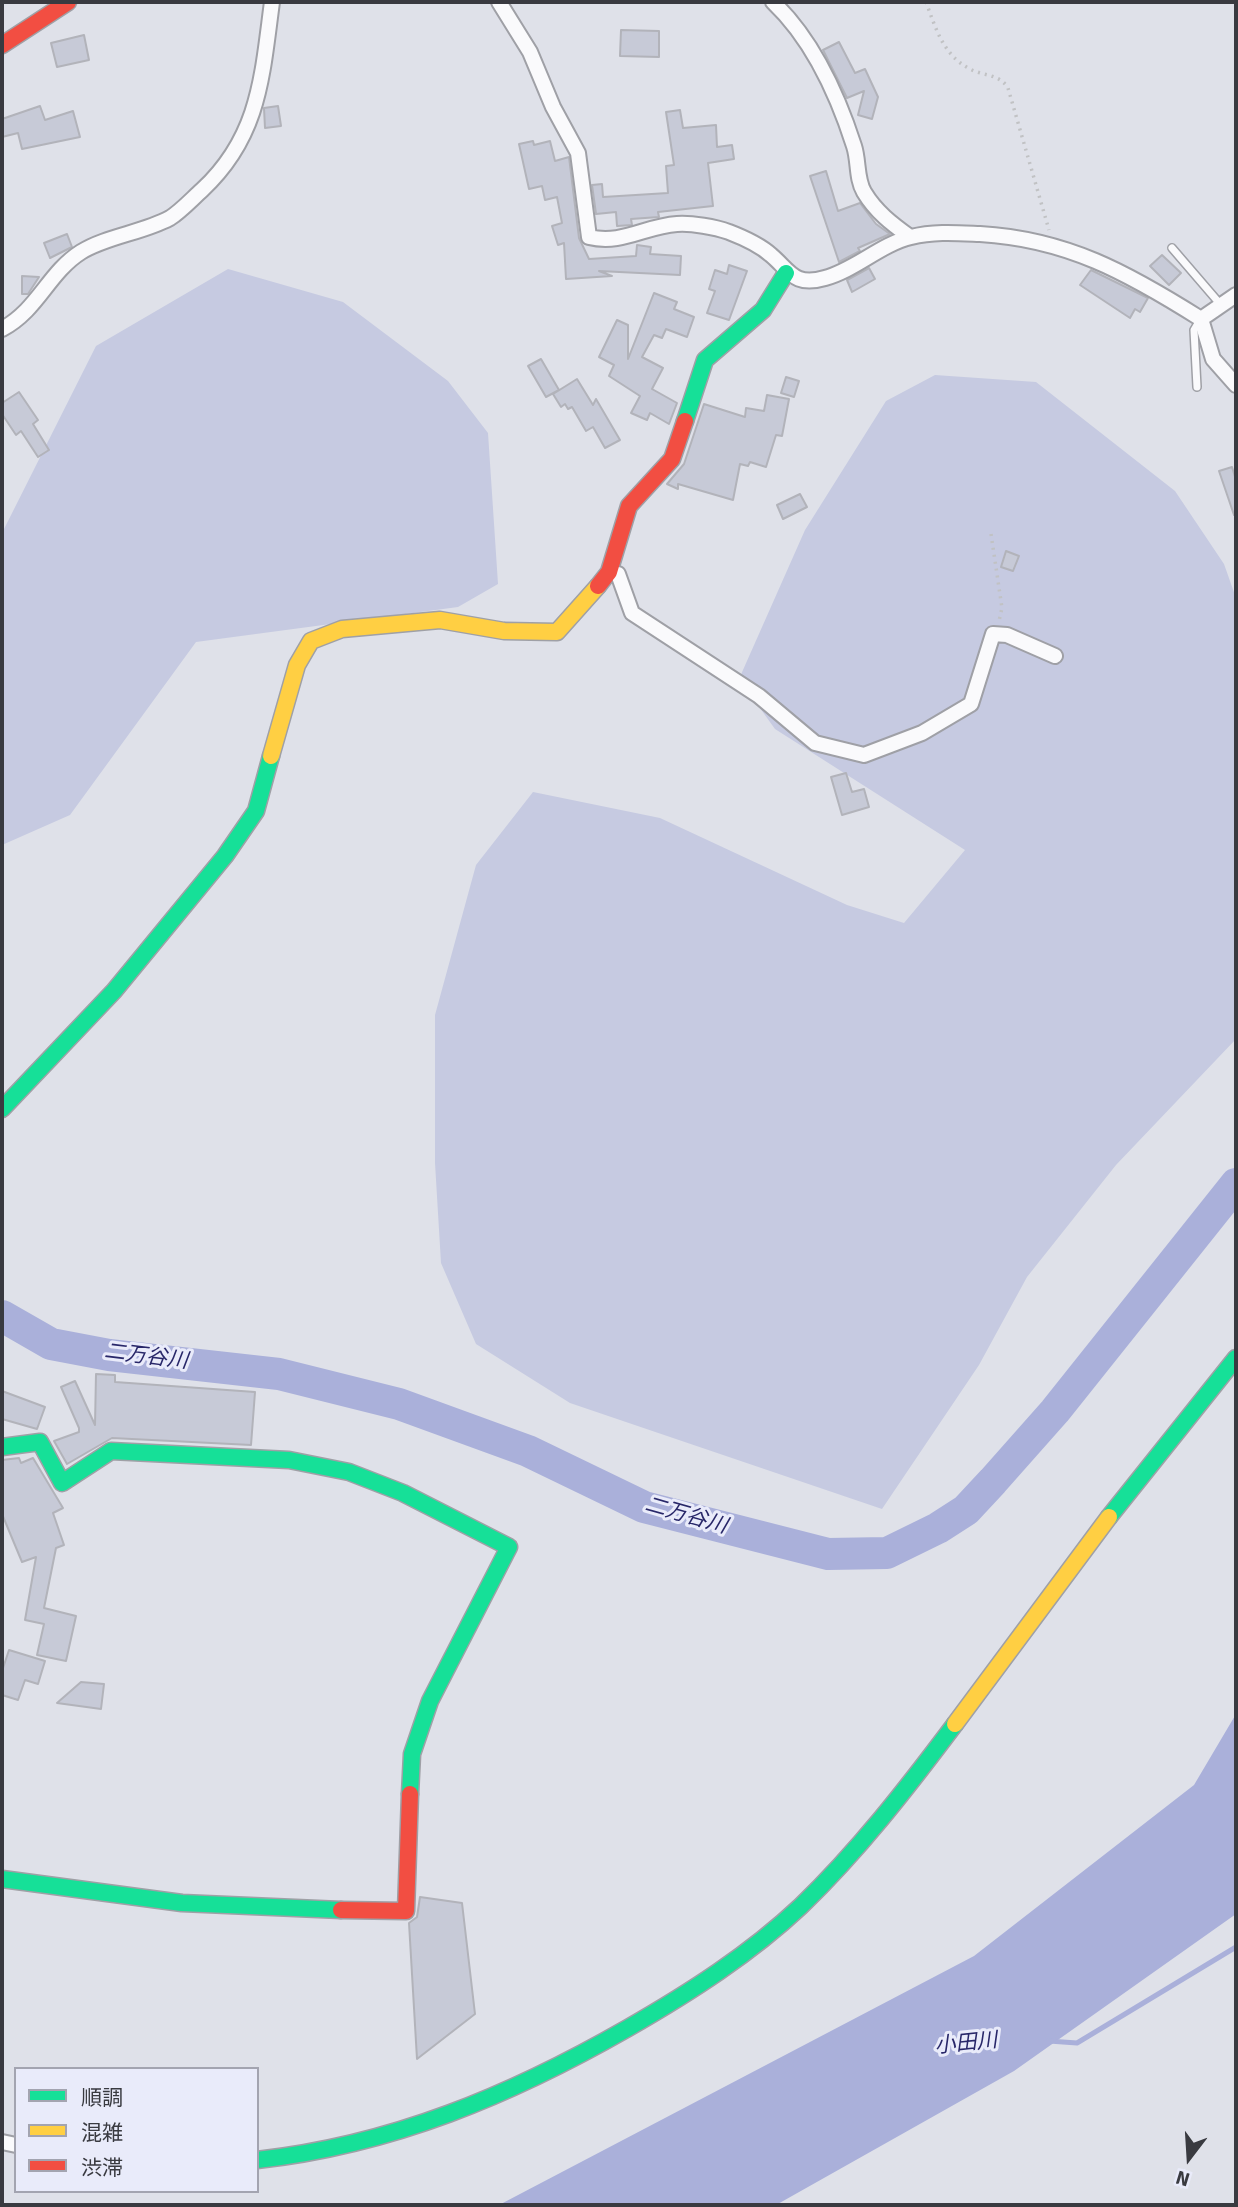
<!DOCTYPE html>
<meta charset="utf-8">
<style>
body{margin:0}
#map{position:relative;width:1238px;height:2207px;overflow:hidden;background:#dfe1e9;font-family:Signika,"Noto Sans JP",sans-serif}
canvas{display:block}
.frame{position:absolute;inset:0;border:4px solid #393a40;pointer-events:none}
.legend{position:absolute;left:14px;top:2067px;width:245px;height:126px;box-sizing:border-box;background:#e9ebfa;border:2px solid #a3a4b0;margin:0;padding:9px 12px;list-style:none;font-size:21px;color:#393a40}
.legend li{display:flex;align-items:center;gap:14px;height:35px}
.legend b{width:35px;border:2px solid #a3a4b0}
.north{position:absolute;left:1154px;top:2123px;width:70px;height:70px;-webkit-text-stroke:5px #e9ebfa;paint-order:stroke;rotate:197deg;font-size:19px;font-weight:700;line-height:28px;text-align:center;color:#393a40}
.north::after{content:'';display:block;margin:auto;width:24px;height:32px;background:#393a40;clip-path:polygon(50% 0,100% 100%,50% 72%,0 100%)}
</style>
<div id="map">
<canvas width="1238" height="2207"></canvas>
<div class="frame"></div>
<ul class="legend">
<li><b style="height:9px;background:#16e098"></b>順調</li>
<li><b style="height:9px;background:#ffcf43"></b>混雑</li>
<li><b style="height:9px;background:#f24e42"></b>渋滞</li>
</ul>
<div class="north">N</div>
</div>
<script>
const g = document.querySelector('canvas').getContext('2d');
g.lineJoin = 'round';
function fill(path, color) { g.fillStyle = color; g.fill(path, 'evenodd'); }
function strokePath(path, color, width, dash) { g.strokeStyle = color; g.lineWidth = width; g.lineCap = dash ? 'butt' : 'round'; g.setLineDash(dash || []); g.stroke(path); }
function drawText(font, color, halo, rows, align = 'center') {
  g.font = font + ' Signika,"Noto Sans JP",sans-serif'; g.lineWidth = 6; g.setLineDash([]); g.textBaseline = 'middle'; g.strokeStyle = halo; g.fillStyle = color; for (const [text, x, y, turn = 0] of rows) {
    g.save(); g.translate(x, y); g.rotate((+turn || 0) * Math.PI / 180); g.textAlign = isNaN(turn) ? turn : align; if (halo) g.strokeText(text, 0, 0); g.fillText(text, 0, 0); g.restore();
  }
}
const green = new Path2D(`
 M228 269 343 302 448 381 488 433 498 584 458 607 196 642 70 815 2 845V533L96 346Z
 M935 375 1036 382 1175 491 1224 564 1236 598V1039L1116 1165 1027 1277 979 1365 882 1509 570 1403 476 1344 441 1263 435 1163V1015L476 865 533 792 660 818 847 905 904 923 965 850 775 729 739 679 805 530 886 401Z`);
const water = new Path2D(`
 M1236 1714V1914L1014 2071 776 2205H499L974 1956 1194 1785Z`);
const stream = new Path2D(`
 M1049 2041 1077 2043 1236 1947`);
const river = new Path2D(`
 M2 1316 51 1344 109 1355 279 1374 399 1404 528 1451 644 1507 828 1554 887 1553 938 1528 966 1510 993 1481 1055 1411 1236 1184`);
const building = new Path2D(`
 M621 30 659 31V57L620 56Z
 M84 35 89 60 57 67 51 43Z
 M839 42 855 73 865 69 878 97 872 119 858 115 864 91 847 98 823 50Z
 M40 106 45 120 73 111 80 137 22 149 18 133 2 137V119Z
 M278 106 281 126 265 128 264 108Z
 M680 110 683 128 716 125 717 147 732 145 734 159 708 163 713 206 658 212 659 217 631 219 632 225 617 226 616 212 596 214 592 185 602 184 603 197 668 193 666 166 674 165 666 112Z
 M533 141 534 145 550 141 555 161 569 157 579 238 589 259 636 256 637 245 651 247 650 254 681 256 680 275 599 271 612 276 566 279 564 243 558 245 552 226 562 223 557 197 545 200 542 186 529 189 519 144Z
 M826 171 838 211 860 203 876 224 890 234 858 248 860 251 839 262 810 176Z
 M67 234 72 247 50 258 44 243Z
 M1162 255 1181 273 1169 285 1150 266Z
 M729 265 747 271 729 320 707 313 715 291 709 289 715 270 727 274Z
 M869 268 875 279 852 292 847 280Z
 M1091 270 1148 298 1140 312 1135 309 1130 318 1080 285Z
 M22 276 39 277 28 294H22Z
 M654 293 677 302 674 309 694 317 687 337 666 329 662 338 654 335 642 357 663 368 652 389 677 403 669 424 650 413 647 420 631 413 640 396 609 376 614 365 599 357 617 320 628 325V359Z
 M541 359 559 390 546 397 528 366Z
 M786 377 799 381 794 397 781 393Z
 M577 379 593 405 596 399 620 440 605 448 593 427 586 431 572 407 568 409 565 404 561 407 553 394Z
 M19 392 38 420 33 424 49 450 38 457 21 431 16 435 2 414V403Z
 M767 395 789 399 782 436 776 435 766 467 750 462 748 466 740 464 733 500 678 484V489L667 484 684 464 704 404 745 417 746 408 764 411Z
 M1232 467 1236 480V514L1234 515 1219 471Z
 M800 494 807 507 783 519 777 505Z
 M1006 551 1019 556 1013 571 1001 567Z
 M846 773 852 792 864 789 869 807 842 815 831 777Z
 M96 1374 115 1375V1382L255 1392 251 1445 112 1438 67 1464 54 1441 79 1432V1428L61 1387 75 1381 95 1425Z
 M2 1391 45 1407 37 1429 2 1419Z
 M19 1458 21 1463 33 1458 63 1508 53 1513 64 1545 56 1548 44 1608 76 1616 66 1661 37 1655 44 1624 25 1620 36 1557 22 1562 2 1514V1460Z
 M9 1650 45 1661 38 1684 25 1680 18 1700 2 1695V1671Z
 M81 1682 104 1684 101 1709 57 1703Z
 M420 1897 462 1903 475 2014 417 2059 409 1923 417 1917Z`);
const path = new Path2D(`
 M926 2C936 29 943 55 970 69 983 76 1000 74 1008 88L1049 230
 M991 534 1002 608 999 621`);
const lane = new Path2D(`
 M1172 248 1221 305
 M1197 387 1194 330 1200 320`);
const street = new Path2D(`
 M499 2 530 52 553 107 578 153 589 237C622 245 645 226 677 224 692 223 715 227 729 232 742 237 761 246 771 255 790 271 794 287 825 278 855 270 881 244 911 237 934 231 958 233 980 234 1067 239 1128 273 1201 319L1236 295
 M773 2C813 40 837 93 854 146 859 161 856 178 864 192 876 212 892 224 910 237
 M1201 319 1213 359 1236 385
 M2 329C38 310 48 273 81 252 107 236 142 233 170 218 181 211 192 199 202 190 260 136 262 76 272 2
 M609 572 618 574 632 613 759 696 815 743 864 755 922 733 971 704 993 634 1007 635 1055 656
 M2 2142 16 2145`);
const fast = new Path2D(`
 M685 421 705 360 763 310 786 273
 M2 1109 114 991 225 856 256 811 271 756
 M2 1447 40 1442 62 1483 111 1451 289 1460 349 1472 403 1493 509 1547 430 1701 412 1754 410 1794
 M1109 1517 1236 1358
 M2 1879 182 1903 341 1910
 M257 2160C392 2145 511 2095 628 2028 689 1993 750 1954 801 1906 858 1851 907 1788 955 1724`);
const slow = new Path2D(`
 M271 756 297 665 311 641 342 629 440 620 504 631 557 632 598 586
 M955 1724 1109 1517`);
const jam = new Path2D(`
 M2 45 68 2
 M598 586 609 572 629 506 672 459 685 421
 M341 1910 406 1911 410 1794`);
const waterNames = [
 ["二万谷川",146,1357,7],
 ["二万谷川",686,1516,16],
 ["小田川",966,2044,-6]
];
fill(green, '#c6cae1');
fill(water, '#aab0da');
strokePath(stream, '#aab0da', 5);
strokePath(river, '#aab0da', 32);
fill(building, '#c7cad7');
strokePath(building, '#b2b3ba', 2);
strokePath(lane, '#9fa0a6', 10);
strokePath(street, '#9fa0a6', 18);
strokePath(fast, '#9fa0a6', 19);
strokePath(slow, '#9fa0a6', 19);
strokePath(jam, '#9fa0a6', 19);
strokePath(path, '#c1c2c4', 3.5, [2, 5]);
strokePath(lane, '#fafafc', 7);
strokePath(street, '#fafafc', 14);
strokePath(fast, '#16e098', 16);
strokePath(slow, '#ffcf43', 16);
strokePath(jam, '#f24e42', 16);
drawText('italic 21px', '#282769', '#e9ebfa', waterNames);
</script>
